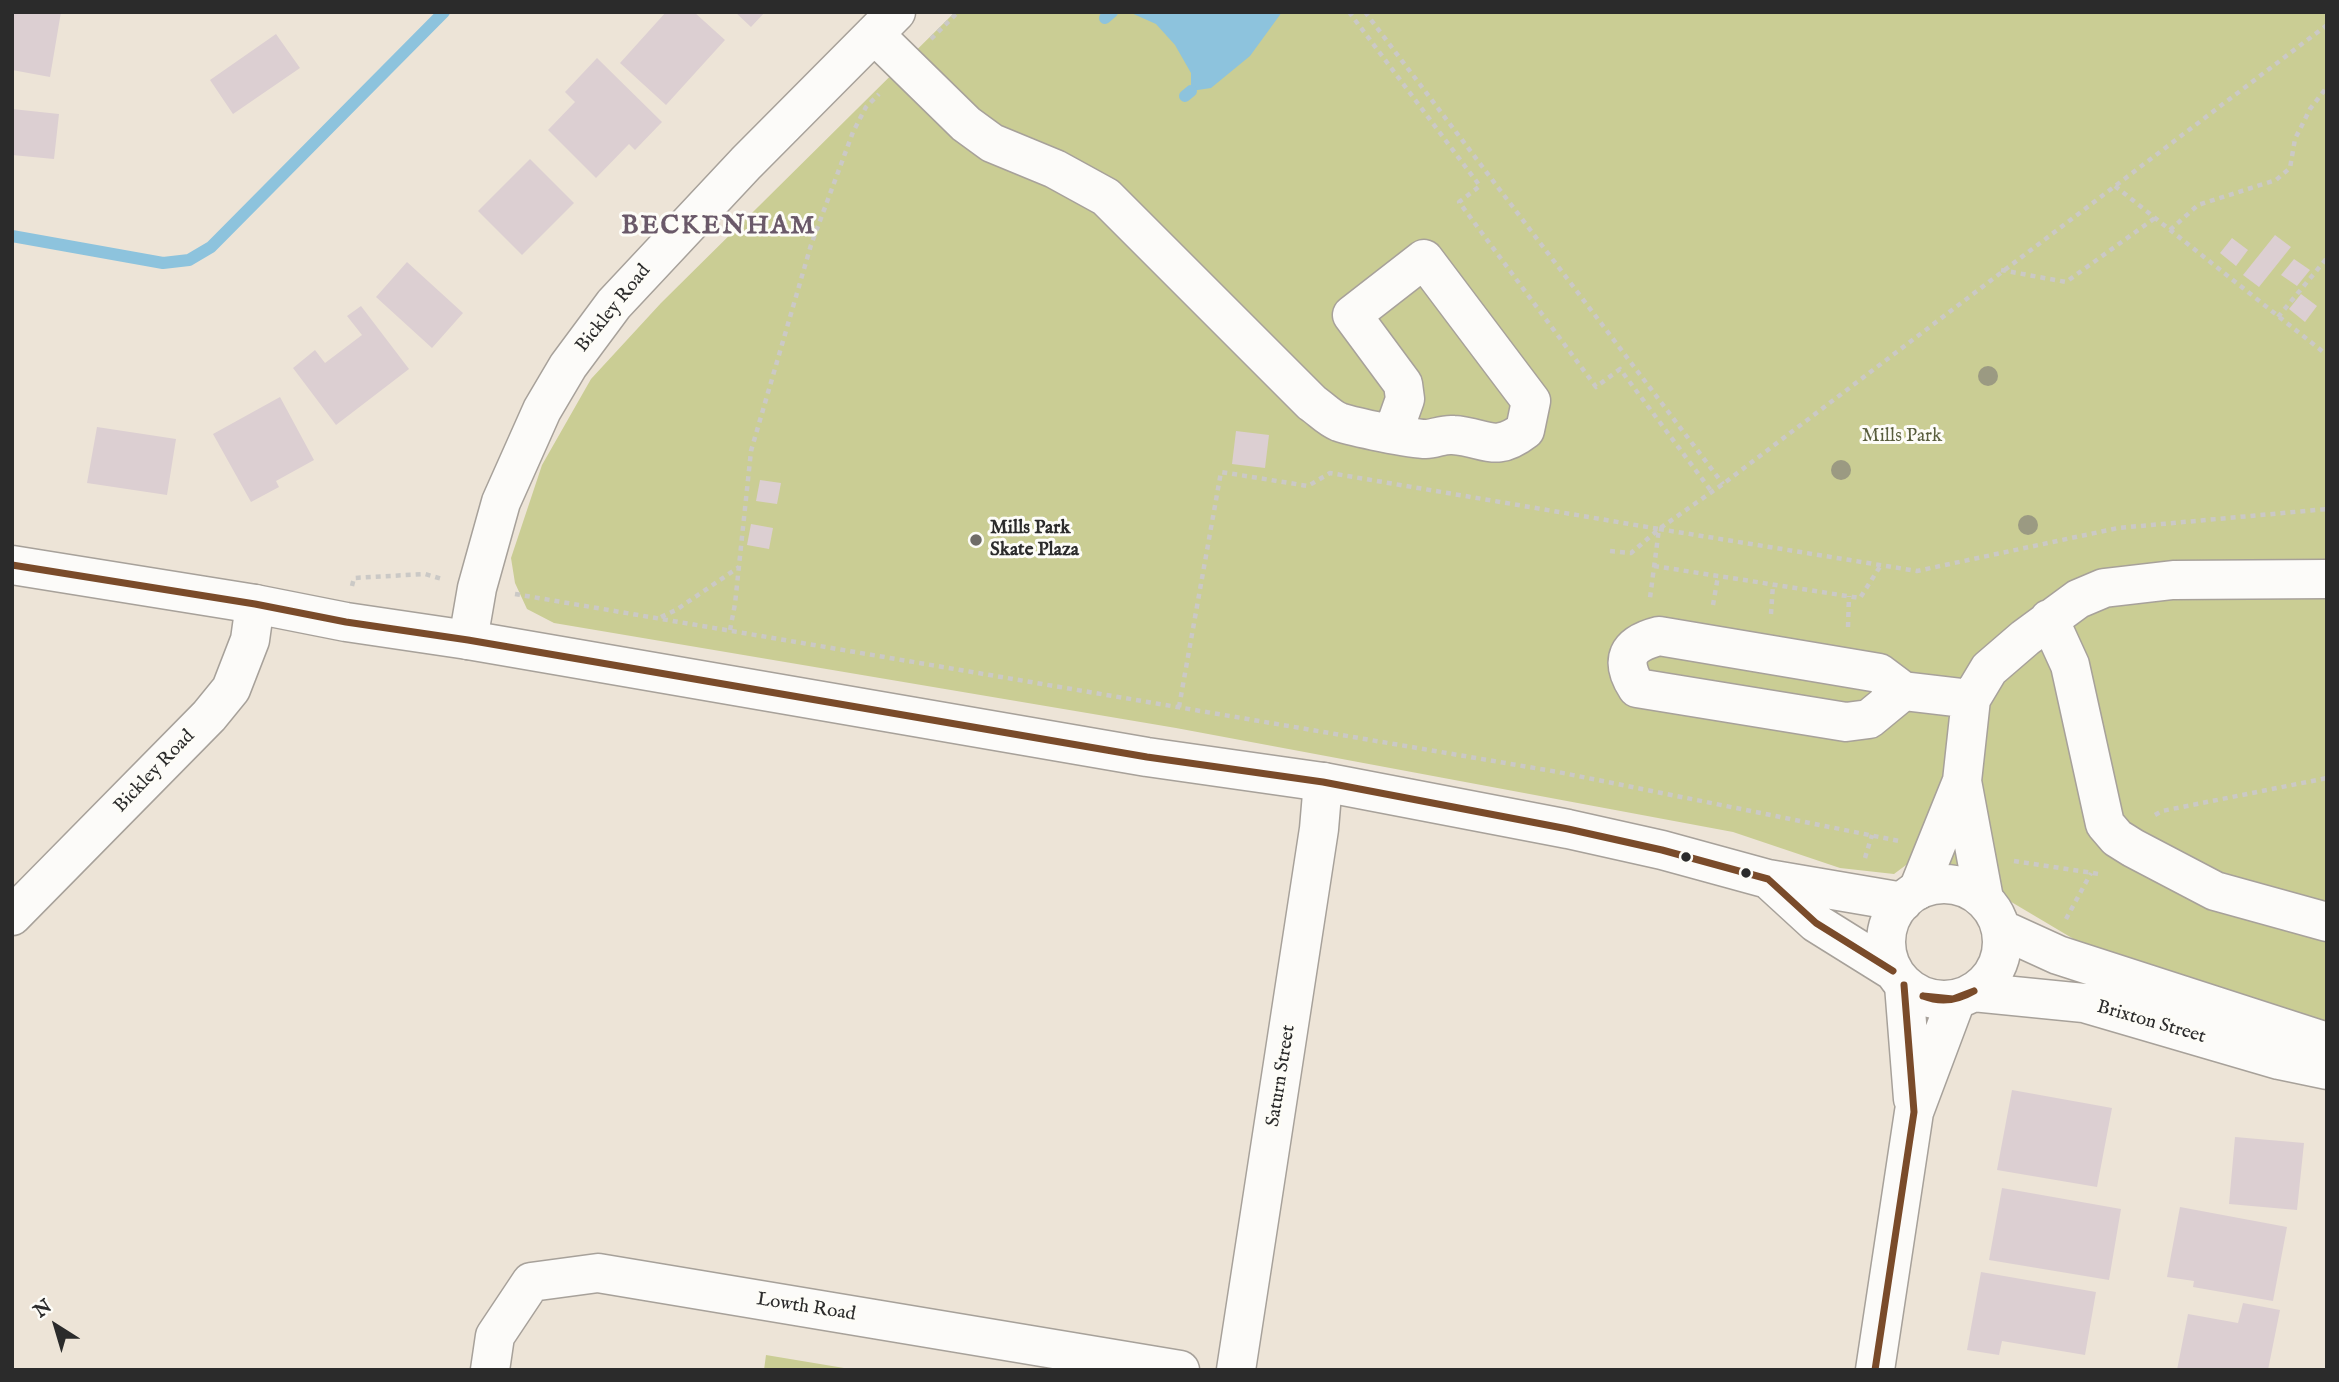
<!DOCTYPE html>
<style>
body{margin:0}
#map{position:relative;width:2339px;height:1382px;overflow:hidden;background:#ede4d7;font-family:"IM FELL English",serif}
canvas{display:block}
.frame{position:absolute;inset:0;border:14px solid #2b2b2b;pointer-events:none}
.north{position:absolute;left:21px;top:1291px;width:70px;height:70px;-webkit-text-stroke:5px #fdfcf7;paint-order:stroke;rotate:323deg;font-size:19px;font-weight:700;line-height:28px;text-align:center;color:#2b2b2b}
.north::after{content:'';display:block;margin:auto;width:24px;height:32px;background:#2b2b2b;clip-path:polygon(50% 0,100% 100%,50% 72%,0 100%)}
</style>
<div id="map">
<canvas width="2339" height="1382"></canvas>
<div class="frame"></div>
<div class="north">N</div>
</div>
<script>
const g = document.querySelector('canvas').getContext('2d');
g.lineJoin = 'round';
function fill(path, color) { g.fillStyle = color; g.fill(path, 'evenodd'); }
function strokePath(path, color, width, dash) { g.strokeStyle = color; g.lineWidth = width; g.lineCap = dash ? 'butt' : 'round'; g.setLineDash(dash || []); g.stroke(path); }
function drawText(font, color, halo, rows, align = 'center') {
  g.font = font + ' "IM FELL English",serif'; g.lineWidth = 6; g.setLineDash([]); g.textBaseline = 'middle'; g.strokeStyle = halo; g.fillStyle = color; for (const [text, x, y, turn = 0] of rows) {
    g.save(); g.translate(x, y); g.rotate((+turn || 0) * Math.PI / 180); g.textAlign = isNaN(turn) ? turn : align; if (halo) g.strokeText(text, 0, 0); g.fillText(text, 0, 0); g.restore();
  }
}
const green = new Path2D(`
 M955 12H2327V1023L2077 941 2008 900 1993 876 1910 862 1894 874 1840 868 1733 832 1176 728 554 623 527 609 515 583 511 558 542 465 591 379 661 303Z
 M766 1355 856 1370H764Z`);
const water = new Path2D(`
 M1129 12H1282L1250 56 1211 88 1191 91V73L1175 45 1156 24Z`);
const stream = new Path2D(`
 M1105 18 1112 12
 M1185 96 1191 91
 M12 236 163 263 189 260 211 247 444 12`);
const building = new Path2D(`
 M12 12H61L50 77 12 70Z
 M666 12H694L725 40 666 105 620 63Z
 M735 12H765L751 27Z
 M276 34 300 68 233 114 210 80Z
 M597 58 662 122 635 150 629 144 596 178 548 130 575 102 565 92Z
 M12 109 59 114 54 159 12 155Z
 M530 159 574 203 522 255 478 211Z
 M2275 235 2291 247 2259 287 2243 275Z
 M2232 238 2248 250 2236 266 2220 253Z
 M2294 259 2310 270 2297 286 2281 275Z
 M407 262 463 313 432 348 376 297Z
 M2301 294 2317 306 2305 322 2289 309Z
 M361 306 409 369 336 425 293 368 315 350 325 363 362 335 347 316Z
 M280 397 314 460 276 481 279 487 251 502 213 434Z
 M97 427 176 439 167 495 87 483Z
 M1236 431 1269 435 1265 468 1232 464Z
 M760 480 781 483 777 504 756 501Z
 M751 524 773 528 769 549 747 545Z
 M2012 1090 2112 1108 2097 1187 1997 1170Z
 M2235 1137 2304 1143 2297 1210 2229 1204Z
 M2002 1188 2121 1209 2109 1280 1989 1260Z
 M2180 1207 2287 1227 2273 1301 2193 1287 2194 1281 2167 1277Z
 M1981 1272 2096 1292 2085 1355 2002 1341 1999 1355 1967 1350Z
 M2243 1303 2280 1310 2268 1370H2177L2188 1314 2238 1323Z`);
const path = new Path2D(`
 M1349 12 1480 186 1459 202 1596 387 1620 369 1712 492
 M1365 12 1723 484
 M931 39 958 12
 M2115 186 2327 355
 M2170 230 2198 205 2276 180 2290 168 2295 139 2310 109 2327 87
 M2001 270 2066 282 2155 218
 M2278 317 2327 258
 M1659 529 1917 571 2118 528 2327 509
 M1610 551 1631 553 1659 529 1723 484 2327 25
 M1654 566 1860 598 1881 565
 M352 586 354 578 425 574 442 579
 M515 594 1558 772 1899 841
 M1713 605 1718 576
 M1771 614 1773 584
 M661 617 676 610 739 567
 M1848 627 1849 596
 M730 630 735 604 751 451 811 245 853 132 866 107 879 94
 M1179 707 1221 472 1308 486 1330 473 1659 529 1650 598
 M2155 815 2162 811 2327 778
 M1865 858 1872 835
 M2014 861 2099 874
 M2066 919 2091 873`);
const minor = new Path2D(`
 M874 34 966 124 992 143 1055 169 1106 197 1312 403C1321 409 1329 418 1339 422 1354 427 1410 439 1426 439 1435 439 1443 434 1453 435 1486 437 1494 454 1525 430L1531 401 1424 259 1352 315 1403 384 1405 399 1393 433
 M2049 619 2070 665 2105 824 2117 838 2133 848 2215 891 2327 922
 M468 640 477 588 501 502 542 410 568 366 614 304 746 163 896 12
 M1903 691 1869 719 1846 722 1637 688C1619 660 1627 644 1659 636L1879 673 1903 691 1971 699 1962 781 1918 890
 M1971 699 1989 669 2025 638 2078 599 2104 588 2173 580 2327 579
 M1962 781 1984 899
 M12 916 209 716 231 689 250 640 255 604
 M1904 985 1913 1099
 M490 1370 495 1336 531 1282 598 1273 1180 1370
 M1236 1370 1319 829 1323 782
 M1875 1370 1914 1112 1956 1000`);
const major = new Path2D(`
 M12 565 255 604 346 622 468 640 1147 757 1323 782 1568 829 1662 850 1768 879 1903 902
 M1768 879 1816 923 1893 971
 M1886 942a58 58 0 1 1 116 0a58 58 0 1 1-116 0Z
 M2001 929 2058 955 2327 1042
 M1973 992 2084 1003 2279 1060 2327 1070`);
const bus1 = new Path2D(`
 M12 565 255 604 346 622 468 640 1147 757 1323 782 1568 829 1662 850 1768 879 1816 923 1893 971
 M1923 996 1953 999 1974 991
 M1923 996C1941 1003 1957 1001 1974 991
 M1875 1370 1914 1112 1904 985`);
const trees = [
 [1988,376],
 [1841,470],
 [2028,525]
];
const markers = [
 [976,540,7,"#6f6c67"],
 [1686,857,6,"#2b2b2b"],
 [1746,873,6,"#2b2b2b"]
];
const streetNames = [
 ["Bickley Road",614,309,-51],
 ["Bickley Road",155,772,-46],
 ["Brixton Street",2151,1023,16],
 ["Saturn Street",1282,1076,-81],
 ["Lowth Road",806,1308,9]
];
const parkNames = [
 ["Mills Park",1902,437]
];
const poiNames = [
 ["Mills Park",990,529],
 ["Skate Plaza",990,551]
];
const districtNames = [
 ["BECKENHAM",719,228]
];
fill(green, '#cacd94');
fill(water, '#8dc3dd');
strokePath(stream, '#8dc3dd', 12);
fill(building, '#dccfd2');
strokePath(minor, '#a7a19a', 41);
strokePath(major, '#a7a19a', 41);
strokePath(path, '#cbc9c6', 4.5, [5, 5]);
strokePath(minor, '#fcfbf9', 38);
strokePath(major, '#fcfbf9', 38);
strokePath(bus1, '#7a4b2a', 7);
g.fillStyle = '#9b9a82';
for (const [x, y] of trees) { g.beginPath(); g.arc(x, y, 10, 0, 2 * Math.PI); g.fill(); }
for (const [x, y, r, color] of markers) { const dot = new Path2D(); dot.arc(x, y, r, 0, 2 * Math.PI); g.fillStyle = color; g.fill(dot); strokePath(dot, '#fdfcf7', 2.5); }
drawText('19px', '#2b2b2b', '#fdfcf7', streetNames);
drawText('19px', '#585d3d', '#fdfcf7', parkNames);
drawText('bold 19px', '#2b2b2b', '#fdfcf7', poiNames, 'left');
g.letterSpacing = '2px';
drawText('bold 26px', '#6a5969', '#fdfcf7', districtNames);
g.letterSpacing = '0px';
</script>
